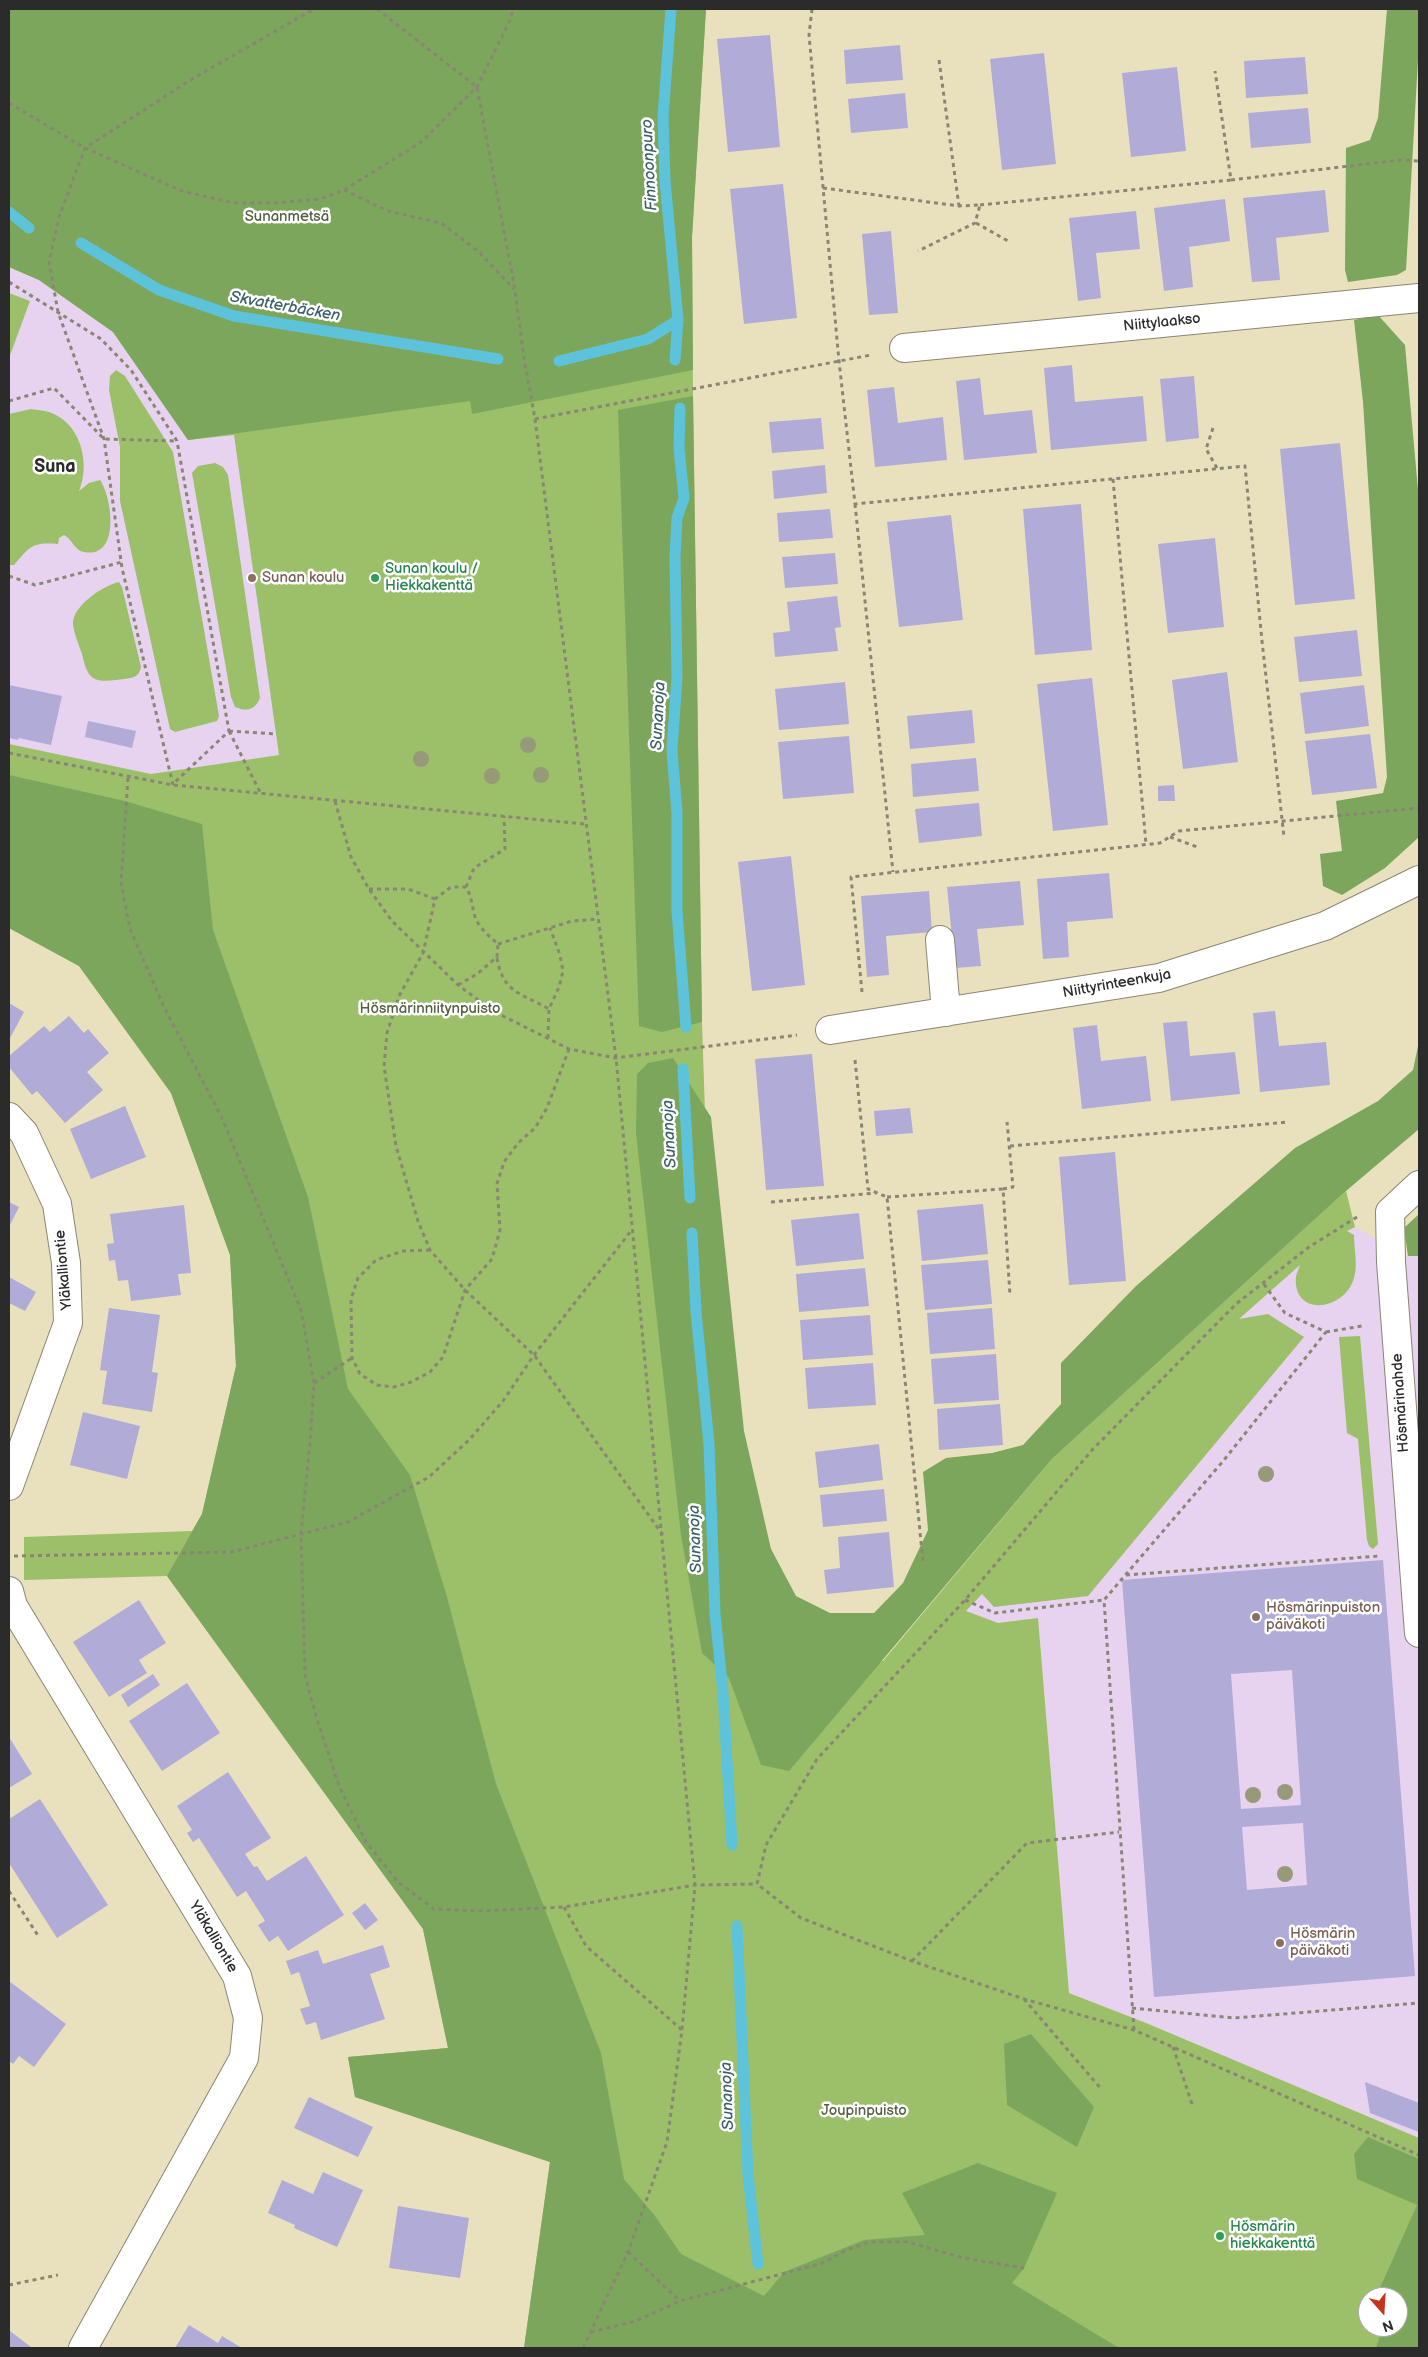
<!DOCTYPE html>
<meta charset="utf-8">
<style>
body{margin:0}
#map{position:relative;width:1428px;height:2357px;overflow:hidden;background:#e9e1be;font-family:"Balsamiq Sans",sans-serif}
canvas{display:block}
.frame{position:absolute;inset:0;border:10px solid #2b2b2b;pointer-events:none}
.north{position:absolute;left:1358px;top:2287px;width:50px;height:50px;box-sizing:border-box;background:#fff;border:1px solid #aaa;border-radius:50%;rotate:161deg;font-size:14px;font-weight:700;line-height:20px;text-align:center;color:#2b2b2b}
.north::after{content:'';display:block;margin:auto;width:18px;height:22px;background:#c8321e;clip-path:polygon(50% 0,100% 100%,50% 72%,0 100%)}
</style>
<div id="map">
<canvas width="1428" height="2357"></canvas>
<div class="frame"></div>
<div class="north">N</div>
</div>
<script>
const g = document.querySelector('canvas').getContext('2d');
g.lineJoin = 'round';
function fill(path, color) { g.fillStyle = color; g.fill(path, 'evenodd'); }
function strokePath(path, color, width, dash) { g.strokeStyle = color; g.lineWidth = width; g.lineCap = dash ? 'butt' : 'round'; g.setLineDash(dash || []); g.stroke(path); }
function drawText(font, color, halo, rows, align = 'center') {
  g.font = font + ' "Balsamiq Sans",sans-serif'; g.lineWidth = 5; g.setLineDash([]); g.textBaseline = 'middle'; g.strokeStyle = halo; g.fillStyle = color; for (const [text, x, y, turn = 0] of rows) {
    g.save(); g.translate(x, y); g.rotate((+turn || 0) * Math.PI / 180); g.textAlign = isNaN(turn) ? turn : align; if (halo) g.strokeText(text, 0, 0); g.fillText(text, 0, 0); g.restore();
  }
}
const built = new Path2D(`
 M9 267 39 280 113 332 188 440 234 435 516 722 151 774 125 801 9 775Z
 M1355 1227 1407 1256H1419V1415H1417L1419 1443V2138L1146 2023 1069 1993 1038 1618 998 1623 966 1611 1238 1320 1301 1264 1345 1232Z`);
const green = new Path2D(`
 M9 9H706L692 237 693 396 702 1022 723 1656 883 1661 1052 1459 1346 1191 1355 1227 1347 1231 1354 1235C1354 1248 1358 1265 1354 1278 1345 1311 1292 1318 1296 1276 1297 1273 1299 1268 1300 1265L1239 1319 1268 1314 1304 1337 1088 1596 994 1607 982 1594 966 1611 998 1623 1038 1618 1069 1993 1146 2023 1419 2138V2348H524L550 2162 355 2097 348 2057 448 2048 423 1929 167 1576 24 1580V1537L192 1531 202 1514 236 1366 230 1255 171 1093 79 966 9 928V744L151 774 279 755 234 435 188 440 113 332 39 280 9 267ZM1368 2297H1398V2327H1368Z
 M9 293 30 301 9 358V372Z
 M116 370 125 376 173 452 219 716 217 721 175 732 170 729 120 501V447L109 390 110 376Z
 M31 409C38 410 48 411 54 414 82 427 90 465 79 491L89 483 100 480C112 497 121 559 84 552 75 551 72 539 64 535L59 538 58 544C31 542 30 547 14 565H9V414Z
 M215 463 223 467 228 475 260 698C255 710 247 712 235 707L231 697 192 473 198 466Z
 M119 582 122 587 141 667C139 677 133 678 124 679 115 680 101 683 93 678 86 673 84 662 82 654 79 645 74 634 73 624 72 606 104 585 119 582Z
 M1360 1336 1378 1544 1373 1549 1369 1546 1367 1540 1358 1439 1347 1433 1339 1337Z`);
const forest = new Path2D(`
 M9 9H706L692 237 693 370 472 414 470 401 188 440 113 332 39 280 9 267Z
 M1387 9H1419V43L1406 270 1397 275 1348 282 1345 270 1346 148 1370 140 1378 118Z
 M1378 315 1405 345 1419 501V837L1385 868 1342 895 1323 886 1320 854 1342 851 1336 801 1383 793 1387 777 1363 402 1354 320Z
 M693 396 702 1022 662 1032 639 1026 618 410Z
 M9 775 125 801 202 824 213 930 308 1197 348 1389 410 1475 447 1597 496 1784 601 2053 624 2179 655 2216 681 2254 764 2296 784 2272 864 2240 925 2235 902 2193 978 2163 1057 2193 1024 2268 1012 2283 1119 2348H524L550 2162 355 2097 348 2057 448 2048 423 1929 167 1576 202 1514 236 1366 230 1255 171 1093 79 966 9 928Z
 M1419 1041V1129L1346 1191 1052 1459 789 1771 761 1765 729 1678 702 1653 681 1535 636 1133 637 1074 648 1063 673 1058 711 1117 744 1431 771 1549 796 1596 830 1613H874L903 1583 928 1530 923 1472 946 1458 992 1453 1023 1445 1061 1404V1363L1136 1286 1295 1148 1378 1101 1413 1070Z
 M1419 1214V1256H1408L1404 1228Z
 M1031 2034 1094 2107 1077 2147 1007 2105 1004 2044Z
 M1368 2137 1419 2159V2348H1376L1380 2336V2327H1398V2297H1380V2288L1417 2205 1357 2179 1354 2154Z`);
const stream = new Path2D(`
 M671 9 663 117 665 181 678 320 675 360
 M9 212 29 228
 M81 243 159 290 234 316 498 359
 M559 361 648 339 678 320
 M680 408 679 448 684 498 677 518 675 557 677 677 672 750 677 813V911L686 1027
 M683 1069 690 1198
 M692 1233 696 1312 709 1444 715 1614 723 1693 732 1845
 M737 1926 748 2175 758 2264`);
const building = new Path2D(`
 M770 35 780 147 728 152 717 39Z
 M900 45 903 80 846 84 844 50Z
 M1044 53 1056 164 1002 170 990 59Z
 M1305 57 1308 94 1246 98 1244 61Z
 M1177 67 1186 151 1131 157 1122 73Z
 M905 93 908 128 851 133 848 99Z
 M1308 108 1311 143 1251 148 1248 113Z
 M783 184 797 318 744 324 730 189Z
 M1325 190 1329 232 1276 238 1280 280 1252 282 1243 198Z
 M1225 199 1230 241 1189 247 1193 287 1164 291 1154 208Z
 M1136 211 1140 249 1096 253 1101 298 1078 301 1069 218Z
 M891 231 898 313 869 315 862 234Z
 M1072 365 1075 402 1143 396 1147 441 1051 450 1044 368Z
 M1194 376 1199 438 1166 442 1160 379Z
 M980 378 984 415 1032 410 1037 453 964 460 956 381Z
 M894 387 898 423 943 417 947 460 875 467 867 390Z
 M821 418 824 449 772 453 769 422Z
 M1340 443 1355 599 1295 605 1280 449Z
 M825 465 827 493 774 499 772 471Z
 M1081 504 1092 650 1035 655 1023 509Z
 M830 509 833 538 779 542 777 513Z
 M951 515 963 620 899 627 887 522Z
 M1215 538 1224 627 1168 633 1158 544Z
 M835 553 838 584 785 588 782 557Z
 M837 596 841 627 835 628 838 651 775 657 773 633 790 631 787 602Z
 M1357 630 1362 676 1299 682 1294 637Z
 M1227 672 1238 762 1183 769 1172 680Z
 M1092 678 1108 825 1053 831 1037 684Z
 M845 682 849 724 779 730 775 689Z
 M9 685 62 696 51 745 19 738 18 740 9 738Z
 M1364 685 1369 726 1305 734 1300 693Z
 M972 710 975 743 910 749 907 716Z
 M88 721 136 731 132 748 85 737Z
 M1370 734 1377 788 1312 795 1305 741Z
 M849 736 854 793 783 799 778 742Z
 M976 758 979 791 913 797 911 764Z
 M1174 785 1175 801H1158V786Z
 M979 803 982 836 919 843 915 809Z
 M791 856 805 985 752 991 738 862Z
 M1109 873 1113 918 1067 922 1069 957 1043 959 1037 879Z
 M1020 881 1024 925 977 929 981 966 955 968 947 887Z
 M929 891 932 932 886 936 889 975 867 977 861 896Z
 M9 1003 24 1012 9 1040Z
 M1275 1011 1279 1046 1326 1042 1330 1085 1260 1092 1253 1013Z
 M69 1016 84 1033 88 1029 109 1053 87 1072 103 1090 65 1123 37 1091 32 1095 9 1067V1056L44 1026 50 1032Z
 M1187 1021 1190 1056 1235 1052 1240 1094 1171 1101 1163 1023Z
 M1097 1025 1101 1061 1146 1056 1151 1101 1082 1109 1073 1028Z
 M812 1054 824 1186 766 1190 755 1059Z
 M125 1106 146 1157 91 1179 70 1129Z
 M910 1108 913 1133 876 1136 874 1111Z
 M1115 1152 1126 1281 1069 1285 1059 1157Z
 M9 1202 19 1207 9 1227Z
 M983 1204 988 1254 922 1261 917 1210Z
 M184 1205 191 1273 178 1274 181 1295 131 1301 128 1280 118 1281 115 1260 109 1261 107 1244 114 1243 110 1214Z
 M859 1213 864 1259 796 1266 791 1220Z
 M988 1260 992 1304 925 1310 921 1265Z
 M865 1268 869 1306 799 1312 796 1274Z
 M9 1277 36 1292 25 1311 9 1303Z
 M109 1308 160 1315 152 1372 158 1373 152 1412 102 1404 107 1371 100 1370Z
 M992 1308 995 1349 930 1354 927 1313Z
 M870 1315 873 1355 803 1360 800 1320Z
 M996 1354 999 1400 934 1404 931 1359Z
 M873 1363 876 1405 808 1409 805 1368Z
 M1000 1404 1003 1445 939 1450 937 1409Z
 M83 1412 140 1426 127 1479 70 1465Z
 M879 1444 883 1480 819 1488 815 1452Z
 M884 1489 887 1521 823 1527 820 1495Z
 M889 1532 894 1587 827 1594 824 1570 840 1568 838 1537Z
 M1383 1560 1415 1976 1154 1997 1122 1580ZM1292 1670 1301 1805 1241 1809 1231 1674ZM1303 1823 1307 1885 1247 1890 1242 1827Z
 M139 1600 166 1643 139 1660 147 1673 109 1697 73 1642Z
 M153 1674 160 1685 128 1707 121 1695Z
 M187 1683 220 1733 162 1771 129 1721Z
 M9 1737 32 1774 9 1788Z
 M228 1772 271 1838 245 1854 254 1867 257 1866 267 1881 306 1856 344 1915 288 1951 278 1936 269 1942 258 1925 265 1921 246 1891 237 1897 199 1838 193 1842 187 1833 192 1830 177 1806Z
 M40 1799 108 1905 57 1938 9 1863V1819Z
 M365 1903 378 1920 365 1930 352 1913Z
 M383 1945 390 1967 370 1974 385 2019 321 2040 316 2022 306 2025 300 2009 310 2006 299 1972 291 1975 286 1961 318 1950 323 1964Z
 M9 1981 66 2024 34 2067 19 2056 13 2064 9 2061Z
 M1365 2082 1419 2103V2132L1370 2113Z
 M309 2097 373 2127 358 2157 294 2128Z
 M323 2172 363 2190 337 2247 294 2228 295 2225 268 2213 282 2180 313 2194Z
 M398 2206 469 2218 460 2278 389 2268Z
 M189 2325 218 2343 222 2336 242 2348H175Z
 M10 2331 31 2347 30 2348H9Z`);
const path = new Path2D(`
 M377 9 477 87 515 290 523 352 535 419 616 1058 695 1885 682 2030 667 2142 628 2252 583 2348
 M812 9 809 35 839 361 855 504 1245 466 1262 641 1284 837
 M939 60 959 206
 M9 103 85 148 182 191 234 203H276L320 199 344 190 420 143 477 87 510 20 513 9
 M1231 180 1400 160 1419 161
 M823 188 959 206 980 205 975 223 918 251
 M344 190 388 211 441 223 479 252 514 289
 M980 205 1231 180 1215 71
 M976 223 1008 241
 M9 282 101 339 131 370 177 441 229 731 173 784
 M9 401 54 388 104 439 176 441
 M535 419 871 355
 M1213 428 1206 449 1217 468
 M1113 479 1146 844
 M855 504 893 872
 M9 576 35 585 122 562
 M229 731 261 794
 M229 731 276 734
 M9 753 173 785 585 824
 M128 778 121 883 130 929 164 1007 222 1118 301 1310 314 1383 310 1443 301 1534 305 1675 316 1716 339 1786 366 1842 398 1882 434 1909 480 1911 564 1907 695 1885 757 1884
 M173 785 122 568 104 439 58 312 49 262 59 217 85 148 192 79 314 9
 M335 801 351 857 369 889 392 921 458 985 493 1011 569 1049 616 1058 797 1035
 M1170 837 1200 848
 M466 887 474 868 505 849 504 816
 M369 889H408L435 899
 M498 944 572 921 598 919
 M497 958C503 993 521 993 549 1009
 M458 985 477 974 497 957 498 944C489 936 480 929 475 917 472 907 472 897 466 887H451L435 899 423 953 399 996 387 1033 384 1066 396 1146 418 1221 430 1250 465 1290 534 1355 663 1535
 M862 992 851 877 1160 843 1179 831 1419 808
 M548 1038 549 1009 559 987 563 971 560 955 550 928
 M855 1060 868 1189 887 1197 923 1562
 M1010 1146 1289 1122
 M1003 1189 1013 1187 1007 1122
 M887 1197 1003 1189 1010 1295
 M771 1202 876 1193
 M1357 1217 1309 1247 1236 1304 1093 1449 965 1600 817 1759 766 1845 757 1884 801 1918 912 1961 1024 1999 1134 2030 1419 2155
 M430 1250 403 1251 376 1260 358 1278 351 1299 352 1358 360 1374 377 1385 394 1387 411 1382 430 1372 443 1357 465 1290 492 1259 500 1230 497 1184 504 1162 518 1143 535 1128 547 1108 569 1049
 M1326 1332 1362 1326
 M314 1383 352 1358
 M14 1556 231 1552 348 1522 429 1477 469 1440 503 1401 534 1355 631 1231
 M1126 1575 1379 1556
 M965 1600 995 1613 1104 1600
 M9 1891 39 1937
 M564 1907 586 1946 682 2030
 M912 1961 1027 1843 1119 1832
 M1024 1999 1102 2090
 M1132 2008 1234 2018 1419 2003
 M1134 2030 1104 1600 1224 1460 1326 1332 1285 1313 1263 1283
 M1173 2047 1193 2107
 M628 2252 680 2301
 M9 2285 58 2275
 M591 2332 636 2321 680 2301 823 2263 846 2250 870 2242H908L963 2258 1024 2268`);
const minor = new Path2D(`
 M904 348 1419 298
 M940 940 946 1012
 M830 1030 1159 978 1325 926 1419 880
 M9 1117 24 1133 57 1204 66 1263 68 1323 9 1486
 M1419 1185 1390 1212 1391 1262 1419 1633
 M9 1591 13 1606 237 1976 248 2018 244 2058 83 2348`);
const trees = [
 [528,745],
 [421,759],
 [541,775],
 [492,776],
 [1266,1474],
 [1285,1792],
 [1253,1795],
 [1285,1874]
];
const markers = [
 [252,578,5,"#8d6e63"],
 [375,578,5,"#2e9e5b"],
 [1256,1617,5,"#8d6e63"],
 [1280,1943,5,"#8d6e63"],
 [1220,2236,5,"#2e9e5b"]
];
const parkNames = [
 ["Sunanmetsä",287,217],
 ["Hösmärinniitynpuisto",430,1009],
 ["Joupinpuisto",864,2111]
];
const streetNames = [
 ["Niittylaakso",1162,323,-6],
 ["Niittyrinteenkuja",1117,984,-10],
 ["Yläkalliontie",64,1270,-95],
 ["Hösmärinahde",1401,1403,-94],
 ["Yläkalliontie",213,1937,59]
];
const leisureNames = [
 ["Sunan koulu /",385,569],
 ["Hiekkakenttä",385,586],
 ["Hösmärin",1230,2227],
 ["hiekkakenttä",1230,2244]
];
const educationNames = [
 ["Sunan koulu",262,578],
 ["Hösmärinpuiston",1266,1608],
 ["päiväkoti",1266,1625],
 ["Hösmärin",1290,1934],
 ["päiväkoti",1290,1951]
];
const waterNames = [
 ["Finnoonpuro",650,165,-93],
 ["Skvatterbäcken",285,307,10],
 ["Sunanoja",659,716,-87],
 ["Sunanoja",670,1134,-93],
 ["Sunanoja",696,1539,-92],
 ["Sunanoja",728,2096,-92]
];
const quarterNames = [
 ["Suna",55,467]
];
fill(built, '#e7d2ef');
fill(green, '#9cbf69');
fill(forest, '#7da65d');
strokePath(stream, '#5dc3db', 11);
fill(building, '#b1abd7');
strokePath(minor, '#8a8674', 30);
strokePath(path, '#8a8674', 3, [4, 4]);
strokePath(minor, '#fff', 28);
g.fillStyle = '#969a79';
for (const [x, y] of trees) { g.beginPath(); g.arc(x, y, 8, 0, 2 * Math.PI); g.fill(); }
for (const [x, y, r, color] of markers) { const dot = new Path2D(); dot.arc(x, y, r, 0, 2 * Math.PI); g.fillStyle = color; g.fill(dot); strokePath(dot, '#fff', 2); }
drawText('15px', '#535f41', '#fff', parkNames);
drawText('15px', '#2b2b2b', '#fff', streetNames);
drawText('15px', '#27864d', '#fff', leisureNames, 'left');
drawText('15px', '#785e54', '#fff', educationNames, 'left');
drawText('italic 16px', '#3c6069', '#fff', waterNames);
drawText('bold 18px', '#2b2b2b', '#fff', quarterNames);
</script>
